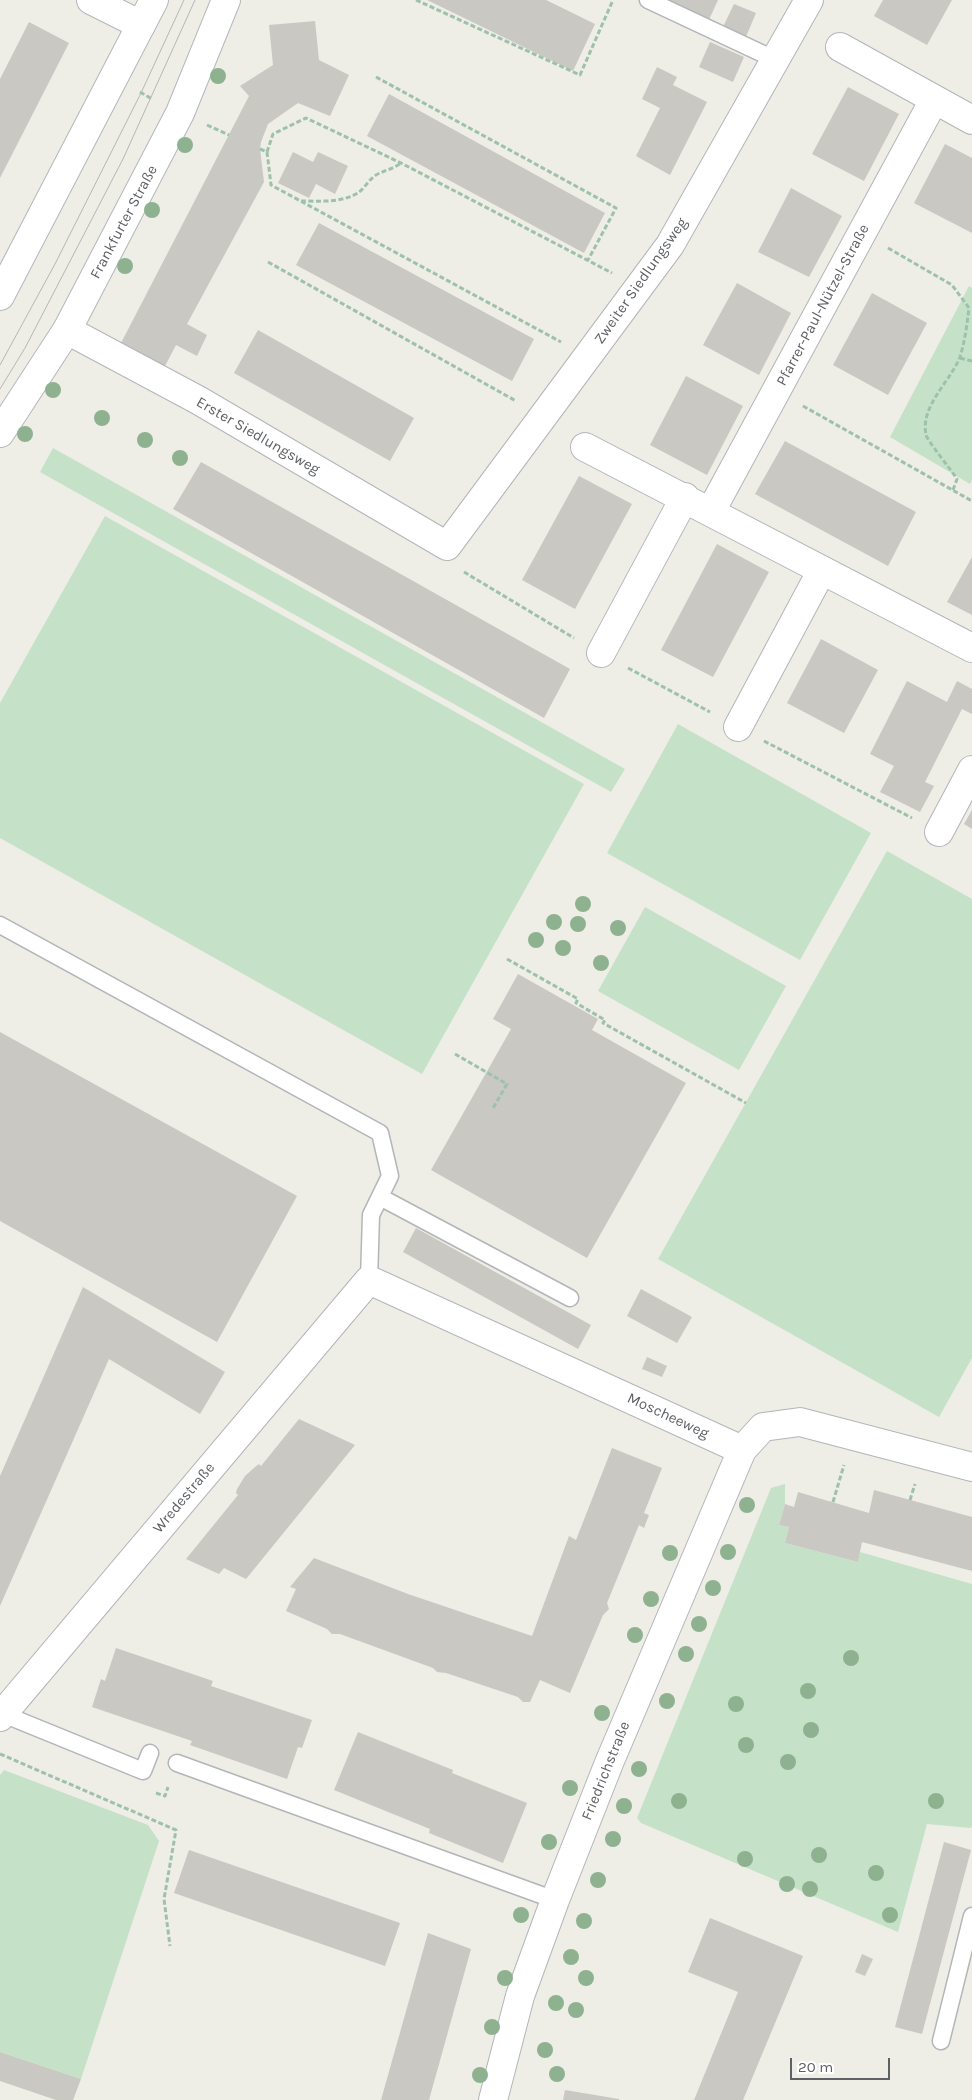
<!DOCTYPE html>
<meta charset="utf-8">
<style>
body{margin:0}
#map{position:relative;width:972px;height:2100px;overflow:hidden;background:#eeede6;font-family:Karla,sans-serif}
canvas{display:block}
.scale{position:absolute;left:790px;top:2058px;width:100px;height:22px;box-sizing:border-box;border:2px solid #5d6064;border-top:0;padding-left:6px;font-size:15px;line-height:18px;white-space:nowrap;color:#5d6064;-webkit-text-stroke:4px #fff;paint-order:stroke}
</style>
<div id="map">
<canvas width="972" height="2100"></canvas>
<div class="scale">20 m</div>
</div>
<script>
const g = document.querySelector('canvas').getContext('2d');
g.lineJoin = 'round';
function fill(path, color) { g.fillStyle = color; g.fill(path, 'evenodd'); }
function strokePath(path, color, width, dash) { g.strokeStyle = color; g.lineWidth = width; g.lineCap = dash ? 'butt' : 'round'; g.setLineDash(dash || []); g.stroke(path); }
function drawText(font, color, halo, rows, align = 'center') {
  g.font = font + ' Karla,sans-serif'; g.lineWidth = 5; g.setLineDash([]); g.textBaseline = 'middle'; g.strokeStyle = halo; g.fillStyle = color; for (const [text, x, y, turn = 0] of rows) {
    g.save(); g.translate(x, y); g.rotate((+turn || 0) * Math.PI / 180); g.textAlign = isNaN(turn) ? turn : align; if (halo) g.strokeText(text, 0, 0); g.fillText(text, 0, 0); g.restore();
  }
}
const green = new Path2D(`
 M969 286 972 288V480L970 484 890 437Z
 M53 448 625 769 611 792 40 472Z
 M105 516 584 784 422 1074 0 838V703Z
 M678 724 871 833 800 960 607 853Z
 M887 851 972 899V1358L939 1417 658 1259Z
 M645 907 786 986 739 1070 598 991Z
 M785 1484V1504L779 1525 789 1527 785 1543 858 1562 860 1552 972 1584V1826L971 1828 927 1824 898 1932 641 1823 637 1818 771 1488Z
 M4 1770 148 1825 159 1841 81 2079 0 2052V1775Z`);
const building = new Path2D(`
 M427 0H546L595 24 573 71Z
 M658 0H718L708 22Z
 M883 0H952L927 45 874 16Z
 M734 4 756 13 745 39 722 29Z
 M315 21 319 60 349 75 330 116 298 103 268 124 261 142 260 149 264 182 187 324 207 335 197 356 176 345 165 366 121 343 249 96 240 86 273 65 269 25Z
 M29 22 69 43 0 178V79Z
 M710 42 744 57 733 82 699 67Z
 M657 67 677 77 673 85 707 102 670 175 636 156 660 108 642 99Z
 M848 87 899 114 864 181 812 154Z
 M389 94 605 213 584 253 367 136Z
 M945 144 972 158V233L914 203Z
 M293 152 313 162 318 152 348 166 335 194 316 184 309 198 278 183Z
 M791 188 842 216 809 277 758 252Z
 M319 223 534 339 512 381 296 265Z
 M737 283 791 313 759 375 703 345Z
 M872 293 927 323 888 395 833 365Z
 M258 330 414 418 390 461 234 373Z
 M686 376 743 406 707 475 650 445Z
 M785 441 916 512 888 566 755 494Z
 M201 462 570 669 544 718 173 509Z
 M579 476 632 504 575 609 522 580Z
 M717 544 769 572 713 677 661 650Z
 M972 557V615L947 602Z
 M821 639 878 670 844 733 787 703Z
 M907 681 947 702 957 681 972 689V714L962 709 925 782 934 786 920 812 880 792 894 766 870 754Z
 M972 810V829L964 824Z
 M518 974 598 1019 592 1030 686 1083 587 1258 431 1170 511 1029 493 1019Z
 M0 1032 297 1196 217 1342 0 1221Z
 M416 1228 591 1325 578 1349 403 1252Z
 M83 1287 225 1372 200 1414 109 1359 0 1606V1476Z
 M641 1289 692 1317 677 1343 627 1316Z
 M647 1357 667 1366 662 1377 642 1369Z
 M299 1419 355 1445 246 1579 224 1568 219 1574 186 1559 238 1495 236 1493 237 1489 245 1476 255 1467 259 1464 261 1466Z
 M612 1448 662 1468 644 1513 649 1515 644 1528 639 1525 607 1603 609 1609 603 1615 570 1693 540 1680 530 1702H523L518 1697 446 1673 437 1672 433 1668 340 1634H332L327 1629 286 1611 296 1589 290 1587 314 1558 408 1594 532 1636 569 1536 576 1540Z
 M874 1490 972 1517V1571L862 1542 858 1562 785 1543 789 1527 779 1525 785 1504 794 1507 798 1492 869 1513Z
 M116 1648 213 1681 211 1686 312 1720 302 1748 298 1747 287 1779 190 1745 192 1741 92 1707 101 1679 105 1681Z
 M358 1732 453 1770 452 1773 527 1803 503 1863 429 1833 430 1829 334 1790Z
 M944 1842 971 1850 922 2034 895 2027Z
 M189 1850 400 1923 385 1966 174 1893Z
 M710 1918 803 1956 743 2100H694L738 1992 688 1972Z
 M428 1933 471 1949 429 2100H381Z
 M862 1954 873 1959 865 1976 855 1972Z
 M0 2052 81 2079 73 2100H56L0 2081Z
 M565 2090 619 2099V2100H563Z`);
const path = new Path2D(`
 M416 0 580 75 613 0
 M376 77 616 208 588 260
 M140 92 152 99
 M207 125 229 135
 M260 149 267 152 271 185 561 342
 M267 152 273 134 306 118 401 163 612 273
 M301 201C318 201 340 203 356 194 364 190 368 180 376 175 385 170 393 169 401 163
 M888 248 952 285 969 308C967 324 965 341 960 357 950 382 920 406 926 435 927 440 952 471 957 479L953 490
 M268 262 516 401
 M960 358 972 361
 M803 406 972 501
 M464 572 574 638
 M628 668 710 712
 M764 741 912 818
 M507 959 578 999 576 1003 605 1020 603 1023 746 1103
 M455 1054 507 1084 492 1110
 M910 1500 915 1484
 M833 1502 844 1465
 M0 1754 176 1830 164 1899 170 1946
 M156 1793 165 1796 168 1787`);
const lane = new Path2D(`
 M648 0 776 60
 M0 925 380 1133 390 1176 371 1215 369 1280
 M380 1197 570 1298
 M3 1714 143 1771 150 1753
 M177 1763 555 1900
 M941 2041 972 1916`);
const street = new Path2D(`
 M91 0 141 25
 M840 47 972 120
 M67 330 198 400 447 546 670 245 809 0
 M585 447 972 648
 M711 511 934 100
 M601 653 685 497
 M738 727 822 570
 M939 832 972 770
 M0 1717 369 1280 742 1450 763 1427 800 1422 972 1467
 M493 2100 520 1996 555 1900 609 1763 742 1450`);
const secondary = new Path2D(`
 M0 296 154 0
 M0 433 67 330 180 113 226 0`);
const tram = new Path2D(`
 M0 365 55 264 141 93 184 0
 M0 389 25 348 123 159 195 0`);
const trees = [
 [218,76],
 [185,145],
 [152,210],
 [125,266],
 [53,390],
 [102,418],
 [25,434],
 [145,440],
 [180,458],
 [583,904],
 [554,922],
 [578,924],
 [618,928],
 [536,940],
 [563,948],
 [601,963],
 [747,1505],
 [728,1552],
 [670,1553],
 [713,1588],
 [651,1599],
 [699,1624],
 [635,1635],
 [686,1654],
 [851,1658],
 [808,1691],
 [667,1701],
 [736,1704],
 [602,1713],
 [811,1730],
 [746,1745],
 [788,1762],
 [639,1769],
 [570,1788],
 [679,1801],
 [936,1801],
 [624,1806],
 [613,1839],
 [549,1842],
 [819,1855],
 [745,1859],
 [876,1873],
 [598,1880],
 [787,1884],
 [810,1889],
 [521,1915],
 [890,1915],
 [584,1921],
 [571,1957],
 [505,1978],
 [586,1978],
 [556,2003],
 [576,2010],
 [492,2027],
 [545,2050],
 [557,2074],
 [480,2075]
];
const streetNames = [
 ["Frankfurter Straße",124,222,-62],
 ["Zweiter Siedlungsweg",641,281,-55],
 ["Pfarrer-Paul-Nützel-Straße",823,305,-62],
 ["Erster Siedlungsweg",258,436,30],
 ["Moscheeweg",668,1416,25],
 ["Wredestraße",184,1498,-50],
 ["Friedrichstraße",606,1771,-68]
];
fill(green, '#c5e2c9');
fill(building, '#c9c8c2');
strokePath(lane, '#b3b5b9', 19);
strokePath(street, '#b3b5b9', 30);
strokePath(secondary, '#b4b7bb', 30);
strokePath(path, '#9ec1ab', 3, [5, 2.5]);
strokePath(lane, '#fff', 16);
strokePath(street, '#fff', 28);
strokePath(secondary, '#fff', 28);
strokePath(tram, '#b5b6b6', 1);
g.fillStyle = '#8eb290';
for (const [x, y] of trees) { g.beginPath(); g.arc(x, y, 8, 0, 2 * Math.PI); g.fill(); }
drawText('15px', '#5d6064', '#fff', streetNames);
</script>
